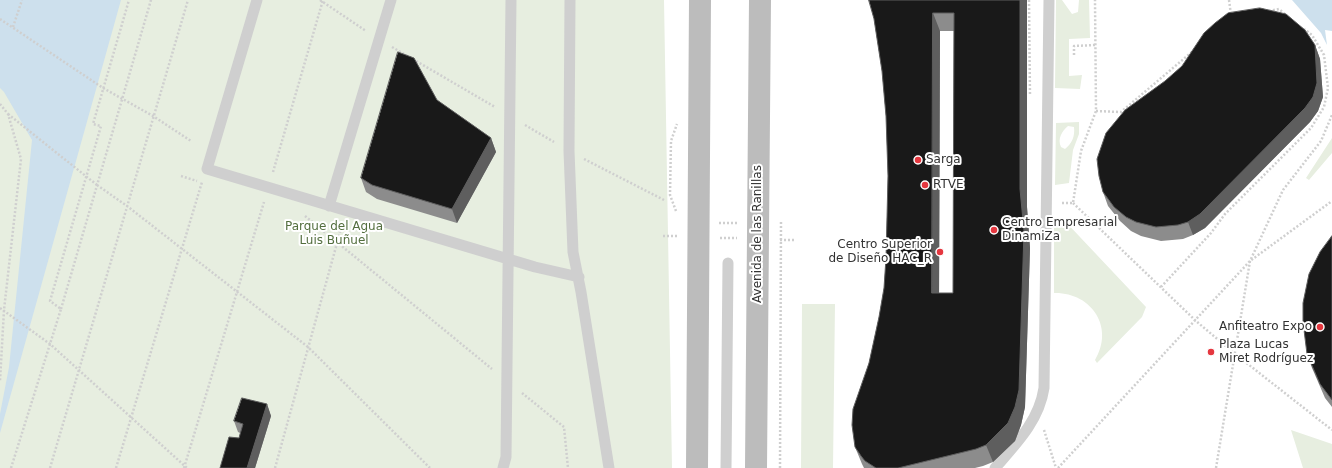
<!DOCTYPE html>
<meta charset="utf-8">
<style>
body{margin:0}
canvas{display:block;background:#fff}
</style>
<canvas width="1332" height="468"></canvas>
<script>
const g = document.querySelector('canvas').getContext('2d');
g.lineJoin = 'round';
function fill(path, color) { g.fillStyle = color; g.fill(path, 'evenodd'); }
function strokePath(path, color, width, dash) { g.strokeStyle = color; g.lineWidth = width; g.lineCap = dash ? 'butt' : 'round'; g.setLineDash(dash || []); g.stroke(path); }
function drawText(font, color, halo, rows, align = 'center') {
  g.font = font + ' "DejaVu Sans",sans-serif'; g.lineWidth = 4; g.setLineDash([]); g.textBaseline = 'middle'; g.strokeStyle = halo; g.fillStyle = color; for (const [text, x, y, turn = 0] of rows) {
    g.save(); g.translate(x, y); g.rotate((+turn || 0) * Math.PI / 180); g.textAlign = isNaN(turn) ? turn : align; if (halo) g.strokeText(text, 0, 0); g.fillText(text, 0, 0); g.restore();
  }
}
const green = new Path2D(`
 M0 0H664L672 468H0Z
 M1056 0H1062L1072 14 1078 12 1079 0H1089L1090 38 1069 39V76L1082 75 1080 89 1055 88Z
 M1079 122V134L1073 150 1069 183 1055 185 1056 123ZM1068 126 1074 127C1075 137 1072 143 1065 149L1061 147C1057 139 1062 131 1068 126Z
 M1332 138V153L1309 180 1306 178Z
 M1054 218 1063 219 1146 307 1142 317 1097 363 1095 360C1115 327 1091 292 1054 293Z
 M802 304H835L833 468H801Z
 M1291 430 1332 444V468H1303Z`);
const water = new Path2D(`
 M0 0H121L0 433V414L9 367 32 140 4 92 0 88Z
 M1292 0H1332V31L1325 30 1327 45 1321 33Z`);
const path = new Path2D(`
 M320 0 366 31
 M1029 0 1030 96
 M1229 0 1231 15
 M1269 11 1279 9 1287 16
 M0 19 103 88 153 116 191 141
 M13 27 22 0
 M392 47 495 107
 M1074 55V46L1095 45
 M0 104 8 114 21 159 4 310 0 381
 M1096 111 1121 112 1193 51
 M525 125 554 142
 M584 159 664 200
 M273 172 323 0
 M181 176 197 181
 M97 185 127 206 308 347 430 468
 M1062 203H1073L1081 151 1096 111 1095 0
 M1073 203 1196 321 1235 354 1332 430
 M676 211 670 195 671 141 677 124
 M305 216 492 369
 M719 223H738
 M663 236H677
 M720 238H737
 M780 240H795
 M1161 287 1211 233 1225 214 1311 128 1324 107 1328 88 1324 55 1312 35 1304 29
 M0 308 50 344 187 468
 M61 309 151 0
 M522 393 564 427 568 468
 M1044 430 1056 468
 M11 468 61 309 50 301 101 126 93 124 129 0
 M50 468 188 0
 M116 468 202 182
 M184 468 264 202
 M275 468 342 225
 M780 468 781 222
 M1058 468 1250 261 1332 201
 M1216 468 1250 261 1283 190 1321 141 1332 115`);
const service = new Path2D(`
 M257 0 207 169 535 267 579 277
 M570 0 569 151 573 252 581 292 609 468
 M329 206 391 0
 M503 468 506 457 511 0
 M726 468 728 263
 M995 468C1016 444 1039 421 1044 388L1049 0`);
const secondary = new Path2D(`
 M697 468 700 0
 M756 468 760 0`);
const pathBridge = new Path2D(`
 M8 114 97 185`);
const wall = new Path2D(`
 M869 0H1027V207L1030 248 1025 407 1021 425 1015 441 993 462 983 466 975 468H864L862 464 855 447 869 363 879 317 884 288 886 258 888 176 886 116 882 71 874 19ZM940 31H954L953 293H939Z
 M1315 45 1320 59 1323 97 1318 111 1310 122 1205 228 1193 235 1183 239 1161 241 1141 236 1131 231 1120 221 1108 206 1103 192Z
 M437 100 491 138 496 152 457 223 377 199 366 192 361 178Z
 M1332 236V407L1325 398 1312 368 1307 354Z
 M267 404 271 416 255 468H220L239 438 240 433 238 432 234 421Z`);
const shadedWall = new Path2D(`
 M1020 0H1027V207L1030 248 1025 407 1021 425 1015 441 993 462 986 445 1020 189Z
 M933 13 940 31 939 311 932 293Z
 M1315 45 1320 59 1323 97 1318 111 1310 122 1205 228 1193 235 1188 222Z
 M491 138 496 152 457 223 452 209Z
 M267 404 271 416 255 468H247Z`);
const building = new Path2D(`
 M869 0H1020V189L1024 231 1019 390 1015 407 1008 423 986 445 976 449 898 468H876L865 461 861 456 855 447 852 425 853 409 869 363 879 317 884 288 886 258 888 176 886 116 882 71 874 19ZM933 13H954L953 293H932Z
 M1260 8 1286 14 1305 30 1315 45 1317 83 1313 97 1305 108 1200 214 1188 222 1178 225 1156 227 1136 222 1126 217 1114 207 1103 192 1099 176 1097 159 1106 133 1125 110 1165 81 1182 66 1204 33 1215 23 1228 13Z
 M398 52 414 58 437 100 491 138 452 209 372 185 361 178Z
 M1332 236V400L1320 384 1307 354 1303 322V303L1309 274 1320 252Z
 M242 398 267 404 247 468H220L229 437 239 438 243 424 234 421Z`);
const markers = [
 [918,160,4,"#e5373f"],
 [925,185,4,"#e5373f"],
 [994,230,4,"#e5373f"],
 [940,252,4,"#e5373f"],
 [1320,327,4,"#e5373f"],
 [1211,352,4,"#e5373f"]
];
const poiNames = [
 ["Sarga",926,160],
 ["RTVE",933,185],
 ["Centro Empresarial",1002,223],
 ["DinamiZa",1002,237],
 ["Centro Superior",932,245,"right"],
 ["de Diseño HAC_R",932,259,"right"],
 ["Anfiteatro Expo",1312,327,"right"],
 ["Plaza Lucas",1219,345],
 ["Miret Rodríguez",1219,359]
];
const parkNames = [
 ["Parque del Agua",334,227],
 ["Luis Buñuel",334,241]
];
const streetNames = [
 ["Avenida de las Ranillas",758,234,-90]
];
fill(green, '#e7eee0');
fill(water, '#cde0ed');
strokePath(path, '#cfcfcf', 2.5, [2, 2]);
strokePath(service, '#cfcfcf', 11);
strokePath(secondary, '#bcbcbc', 22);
strokePath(pathBridge, '#cfcfcf', 2.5, [2, 2]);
fill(wall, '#8c8c8c');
fill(shadedWall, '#5e5e5e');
fill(building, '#191919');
strokePath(building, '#5e5e5e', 1);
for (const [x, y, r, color] of markers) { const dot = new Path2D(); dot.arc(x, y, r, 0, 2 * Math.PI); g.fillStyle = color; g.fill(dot); strokePath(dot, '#fff', 1.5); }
drawText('12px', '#323232', '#fff', poiNames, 'left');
drawText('12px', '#536e3e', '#fff', parkNames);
drawText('12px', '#323232', '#fff', streetNames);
</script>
